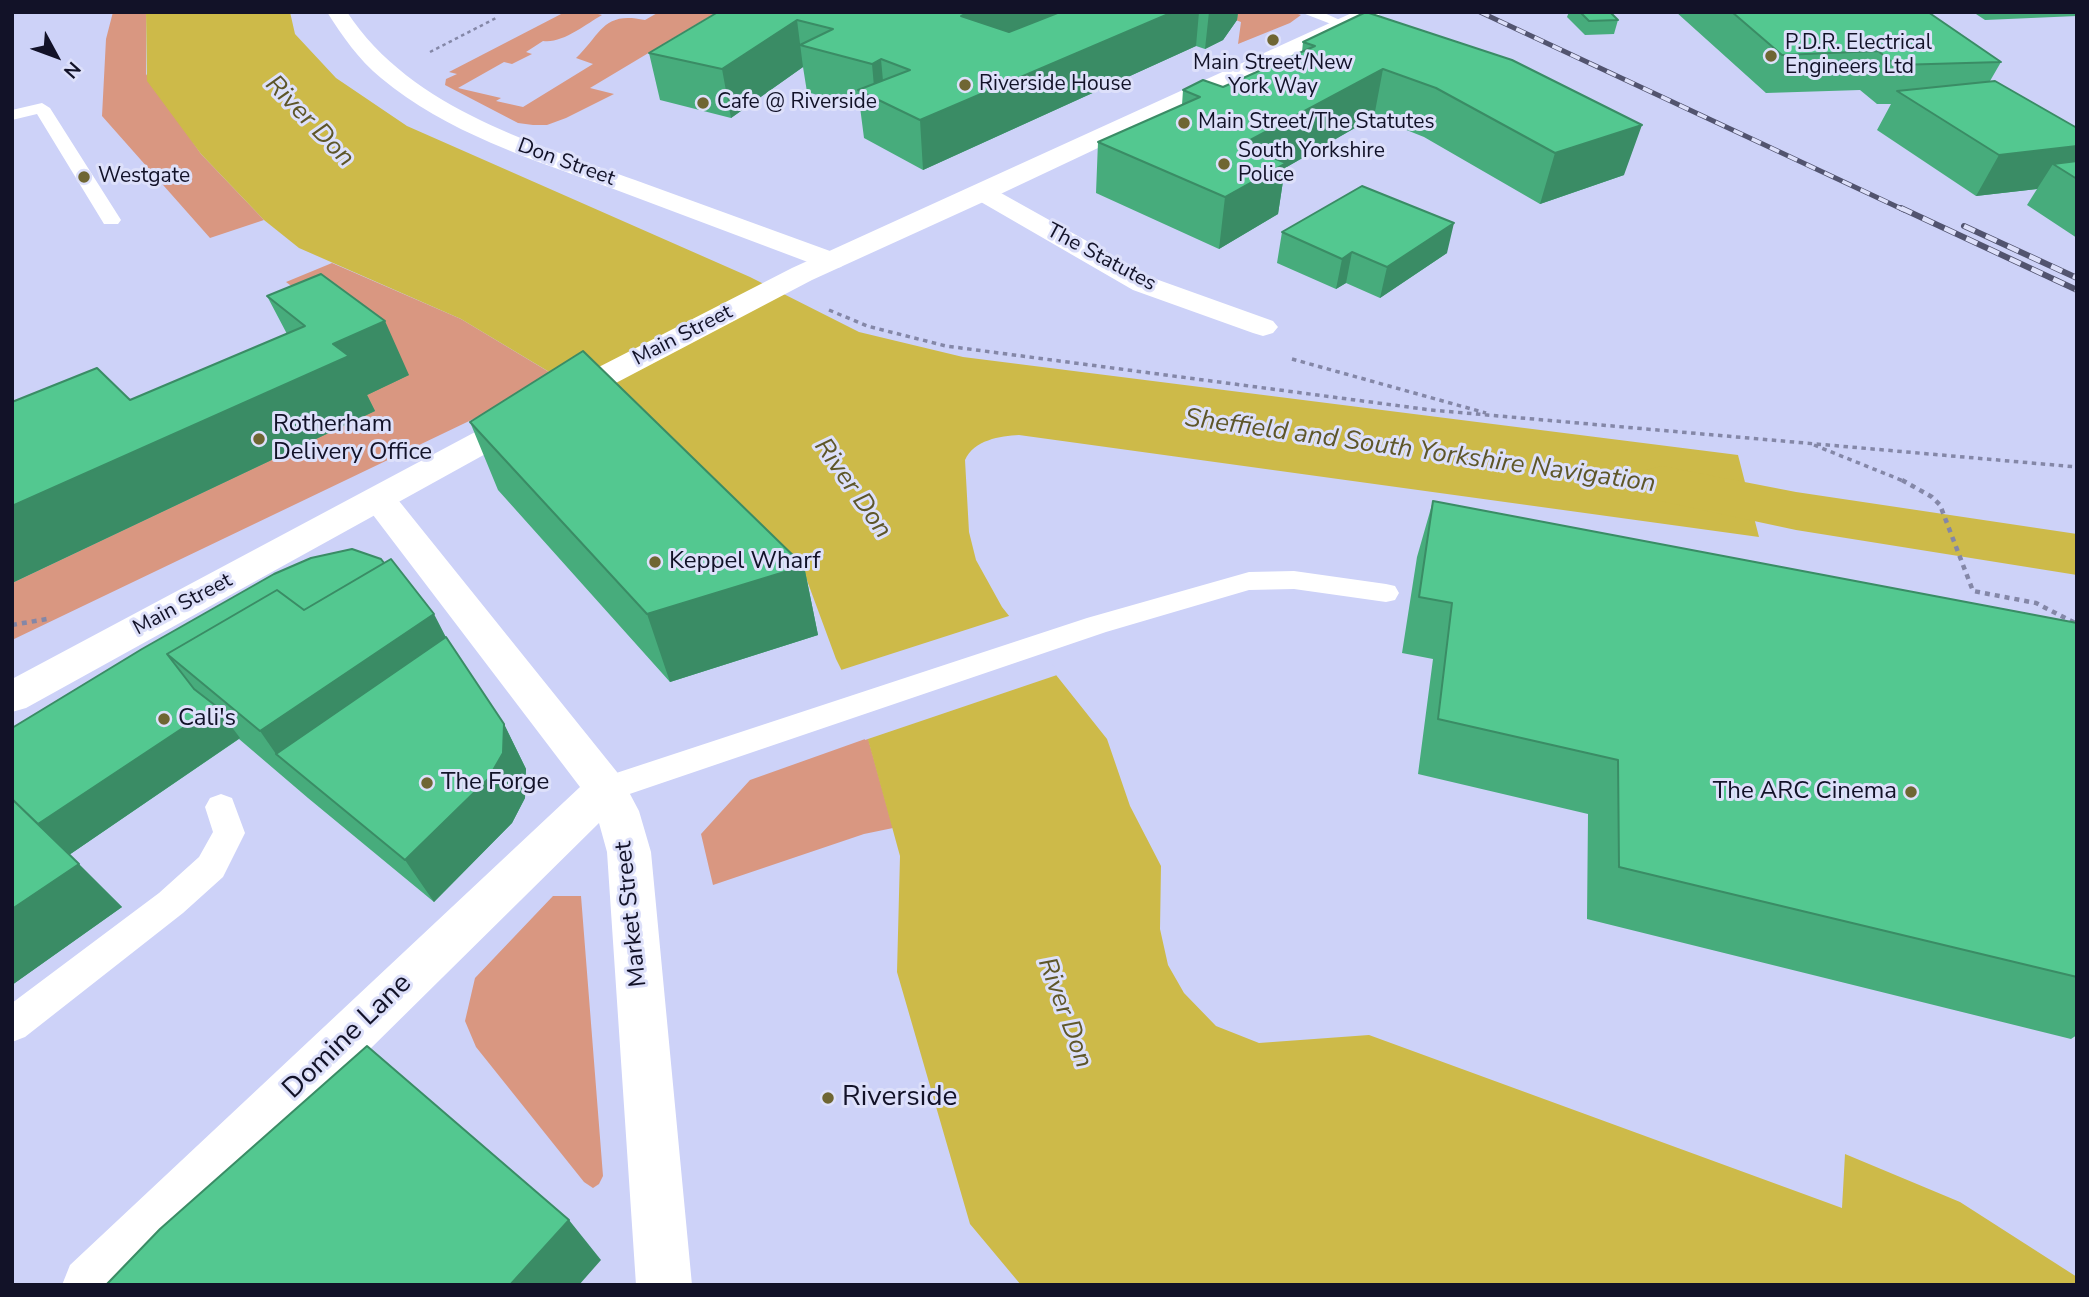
<!DOCTYPE html>
<style>
body{margin:0}
#map{position:relative;width:2089px;height:1297px;overflow:hidden;background:#cdd2f8;font-family:"Nunito Sans",sans-serif}
canvas{display:block}
.frame{position:absolute;inset:0;border:14px solid #121228;pointer-events:none}
.north{position:absolute;left:21px;top:21px;width:70px;height:70px;-webkit-text-stroke:5px #dde0fa;paint-order:stroke;rotate:131deg;font-size:19px;font-weight:700;line-height:28px;text-align:center;color:#121228}
.north::after{content:'';display:block;margin:auto;width:24px;height:32px;background:#121228;clip-path:polygon(50% 0,100% 100%,50% 72%,0 100%)}
</style>
<div id="map">
<canvas width="2089" height="1297"></canvas>
<div class="frame"></div>
<div class="north">N</div>
</div>
<script>
const g = document.querySelector('canvas').getContext('2d');
g.lineJoin = 'round';
function fill(path, color) { g.fillStyle = color; g.fill(path, 'evenodd'); }
function strokePath(path, color, width, dash) { g.strokeStyle = color; g.lineWidth = width; g.lineCap = dash ? 'butt' : 'round'; g.setLineDash(dash || []); g.stroke(path); }
function drawText(font, color, halo, rows, align = 'center') {
  g.font = font + ' "Nunito Sans",sans-serif'; g.lineWidth = 6; g.setLineDash([]); g.textBaseline = 'middle'; g.strokeStyle = halo; g.fillStyle = color; for (const [text, x, y, turn = 0] of rows) {
    g.save(); g.translate(x, y); g.rotate((+turn || 0) * Math.PI / 180); g.textAlign = isNaN(turn) ? turn : align; if (halo) g.strokeText(text, 0, 0); g.fillText(text, 0, 0); g.restore();
  }
}
const green = new Path2D(`
 M113 12H146V74L201 154 264 220 210 238 102 116 106 39Z
 M565 12H599L598 14 602 15C586 24 562 44 543 41L526 52 532 54 512 64 504 62 458 88 501 98 496 101 523 107 593 64 576 58C602 33 603 11 645 20L659 12H717L590 88 614 94 566 118 547 125H533L518 123 445 85 446 79 457 74 449 72Z
 M1214 12H1292L1301 15 1290 23 1238 44 1241 22Z
 M332 263 461 319 559 378 12 640V583L374 411 359 398 346 327 286 282Z
 M868 738 893 828 864 834 713 885 701 834 750 780Z
 M553 896H581L603 1176 599 1184 593 1188 584 1182 476 1047 465 1021 475 978Z`);
const water = new Path2D(`
 M146 12H290L295 34 336 78 407 126 750 277 859 332 963 357 1738 455 1759 537 1019 435C1000 436 974 440 965 460L969 532 976 560 1002 607 1107 739 1130 806 1161 866 1160 929 1168 965 1184 993 1216 1026 1259 1043 1369 1035 1842 1208 1845 1154 1960 1202 2077 1277V1285H1021L970 1224 897 972 900 856 858 703 836 659 805 575 656 436 461 319 299 248 264 220 201 154 147 81Z`);
const pier = new Path2D(`
 M1012 615 1060 674 865 740 855 704 838 671Z`);
const canal = new Path2D(`
 M1662 466 1796 492 2077 534V575L1796 530 1642 497 1634 484 1642 471Z`);
const pathFar2 = new Path2D(`
 M430 52 498 17`);
const pathFar1 = new Path2D(`
 M829 310 867 326 946 346 1431 410 2077 467
 M1292 359 1486 413
 M1814 445 1906 482`);
const path = new Path2D(`
 M1902 480 1932 497 1940 505 1973 591 2036 603 2077 624
 M12 625 47 619`);
const service = new Path2D(`
 M1300 12H1322L1351 25 1344 29Z
 M42 103 50 108 121 220 118 224H104L37 114 12 120V110Z
 M1294 571 1386 584 1395 586 1399 593 1395 600 1386 602 1294 589 1249 590 1106 632 606 802 595 798 591 789 595 780 1087 618 1249 572Z
 M221 794 232 798 245 833 223 877 183 913 25 1037 12 1042V1003L159 893 199 857 213 832 205 807 210 798Z`);
const minor = new Path2D(`
 M327 12H347C412 111 540 145 646 184 711 208 776 231 841 255L845 261 841 267 831 269 821 267C751 241 681 214 611 188 533 160 445 132 381 78 358 59 343 37 327 12Z
 M983 185 992 188 1153 278 1273 321 1278 327 1273 333 1263 336 1253 333 1133 290 974 198 970 193 974 188Z
 M379 488 391 491 621 777 639 811 651 852 692 1285H636L607 852 599 823 131 1285H62L70 1265 580 787 367 507 362 499 367 491Z`);
const tertiary = new Path2D(`
 M1354 12H1381L1378 16 992 198 812 280 574 405 26 708 12 712V679L552 391 792 268Z`);
const railFar1 = new Path2D(`
 M1480 12 1904 210`);
const rail = new Path2D(`
 M1901 208 2077 290
 M1964 226 2077 278`);
const wall = new Path2D(`
 M718 12H1058L1053 15 1060 12H1238L1237 20 1223 40 1205 49 1196 46 923 170 864 138 860 107 807 92 803 67 731 118 660 100 649 53Z
 M1366 12 1624 175 1540 204 1424 137 1374 117 1285 168 1278 214 1219 249 1096 193 1098 142 1182 105 1183 90 1223 87 1302 52 1303 42Z
 M1569 12H1610L1618 20 1614 34 1585 35 1567 17Z
 M1676 12H1928L2001 62 1990 81 2077 128V238L2027 205 2037 189 1976 196 1877 130 1891 104H1877L1860 90 1766 93Z
 M1973 12H2077V16L1985 20Z
 M1282 232 1447 253 1380 298 1346 283 1336 289 1277 263Z
 M267 296 409 375 367 395 375 411 12 583V402L130 400 287 334Z
 M470 422 804 566 818 635 670 682 498 490Z
 M1433 501 2077 623V1035L2071 1039 1587 919 1588 814 1418 774 1433 659 1402 653 1417 557Z
 M381 559 446 637 504 724 526 769 525 798 512 823 434 902 308 798 239 739 69 855 122 907 12 985V728Z`);
const shadedWall = new Path2D(`
 M968 12H1058L963 62 961 16Z
 M1173 12H1199L1196 46 923 170 920 120Z
 M1209 12H1238L1237 20 1223 40 1205 49Z
 M797 20 803 67 731 118 722 69Z
 M881 59 885 103 875 98 872 64Z
 M1383 69 1374 117 1285 168 1278 214 1219 249 1225 197 1241 145Z
 M1642 125 1624 175 1540 204 1555 153Z
 M2077 146V179L2053 164 2037 189 1976 196 1999 155Z
 M1454 223 1447 253 1380 298 1387 267Z
 M1352 252 1346 283 1336 289 1342 259Z
 M385 321 409 375 367 395 375 411 12 583V506L333 344Z
 M804 566 818 635 670 682 647 614Z
 M434 614 469 682 276 754 260 731Z
 M216 706 240 738 69 855 37 824Z
 M504 724 526 769 525 798 512 823 434 902 405 860Z
 M79 864 122 907 12 985V909Z
 M569 1220 601 1260 579 1285H510Z`);
const building = new Path2D(`
 M718 12H968L961 16 1009 32 1060 12H1173L920 120 858 90 910 70 881 59 872 64 800 45 833 29 797 20 722 69 649 53Z
 M1366 12 1512 60 1642 125 1555 153 1436 88 1383 69 1241 145 1286 163 1225 197 1098 142 1200 97 1183 90 1203 80 1223 87 1315 46 1303 42Z
 M1580 12H1610L1618 20 1589 21Z
 M1732 12H1928L2001 62 1896 65 1878 51 1782 55Z
 M1995 81 2077 128V146L1999 155 1897 91Z
 M2077 161V179L2053 164Z
 M1362 186 1454 223 1387 267 1352 252 1342 259 1282 232Z
 M321 274 385 321 333 344 349 356 12 506V402L97 368 130 400 305 326 267 296Z
 M583 351 804 566 647 614 470 422Z
 M1433 501 2077 623V977L1619 867 1618 760 1438 719 1452 603 1419 597Z
 M352 549 381 559 384 563 304 610 277 590 167 654 194 689 216 706 38 824 12 799V728L142 649 274 574 311 558Z
 M391 559 434 614 260 731 167 654 277 590 304 610Z
 M446 637 504 724 503 753 488 779 405 860 276 754Z
 M12 799 79 864 12 909Z
 M367 1046 569 1220 510 1285H106L160 1229Z`);
const markers = [
 [1273,40,7,"#6f6633"],
 [1771,56,7,"#6f6633"],
 [965,85,7,"#6f6633"],
 [703,103,7,"#6f6633"],
 [1184,123,7,"#6f6633"],
 [1224,164,7,"#6f6633"],
 [84,177,7,"#6f6633"],
 [259,439,7,"#6f6633"],
 [655,562,7,"#6f6633"],
 [164,719,7,"#6f6633"],
 [427,783,7,"#6f6633"],
 [1911,792,7,"#6f6633"],
 [828,1098,7,"#6f6633"]
];
const farPoinames = [
 ["P.D.R. Electrical",1785,44],
 ["Engineers Ltd",1785,68],
 ["Main Street/New",1273,64,"center"],
 ["York Way",1273,88,"center"],
 ["Riverside House",979,85],
 ["Cafe @ Riverside",717,103],
 ["Main Street/The Statutes",1198,123],
 ["South Yorkshire",1238,152],
 ["Police",1238,176],
 ["Westgate",98,177]
];
const farStreetnames = [
 ["Don Street",566,163,20],
 ["The Statutes",1101,258,28],
 ["Main Street",683,336,-27],
 ["Main Street",183,605,-28]
];
const poiNames = [
 ["Rotherham",273,425],
 ["Delivery Office",273,453],
 ["Keppel Wharf",669,562],
 ["Cali's",178,719],
 ["The Forge",441,783],
 ["The ARC Cinema",1897,792,"right"]
];
const streetNames = [
 ["Market Street",632,914,-96]
];
const waterNames = [
 ["River Don",309,122,46],
 ["Sheffield and South Yorkshire Navigation",1420,452,8],
 ["River Don",852,489,55],
 ["River Don",1064,1013,70]
];
const nearStreetnames = [
 ["Domine Lane",348,1037,-44]
];
const nearPoinames = [
 ["Riverside",842,1098]
];
fill(green, '#d99781');
fill(water, '#cdba49');
fill(pier, '#cdd2f8');
fill(canal, '#cdba49');
strokePath(pathFar2, '#8487a7', 2.5, [3.5, 3.5]);
strokePath(pathFar1, '#8487a7', 3.5, [4.5, 4.5]);
strokePath(path, '#8487a7', 4.5, [5, 5]);
fill(service, '#fff');
fill(minor, '#fff');
fill(tertiary, '#fff');
strokePath(railFar1, '#52546f', 5);
strokePath(rail, '#52546f', 6);
strokePath(railFar1, '#dde0fa', 3.5, [10]);
strokePath(rail, '#dde0fa', 4.5, [12]);
fill(wall, '#47ac7c');
fill(shadedWall, '#3a8c65');
fill(building, '#53c890');
strokePath(building, '#3a8c65', 2);
for (const [x, y, r, color] of markers) { const dot = new Path2D(); dot.arc(x, y, r, 0, 2 * Math.PI); g.fillStyle = color; g.fill(dot); strokePath(dot, '#dde0fa', 2.5); }
drawText('21px', '#121228', '#dde0fa', farPoinames, 'left');
drawText('21px', '#121228', '#dde0fa', farStreetnames);
drawText('24px', '#121228', '#dde0fa', poiNames, 'left');
drawText('24px', '#121228', '#dde0fa', streetNames);
drawText('italic 26px', '#5e5629', '#dde0fa', waterNames);
drawText('28px', '#121228', '#dde0fa', nearStreetnames);
drawText('28px', '#121228', '#dde0fa', nearPoinames, 'left');
</script>
